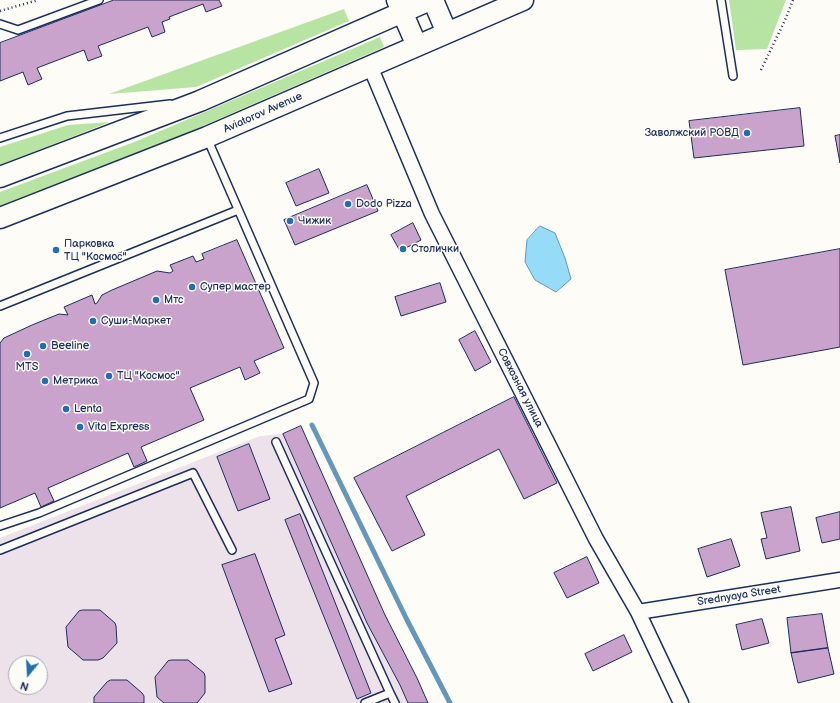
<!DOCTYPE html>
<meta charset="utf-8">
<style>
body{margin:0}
#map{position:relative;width:840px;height:703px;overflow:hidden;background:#fdfcf7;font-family:"Balsamiq Sans",sans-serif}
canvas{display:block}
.north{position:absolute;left:8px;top:655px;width:40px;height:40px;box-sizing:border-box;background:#fdfcf7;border:1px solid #a3aaba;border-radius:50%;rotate:198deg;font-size:11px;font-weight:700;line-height:16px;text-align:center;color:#1b2f5e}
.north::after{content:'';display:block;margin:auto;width:14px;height:18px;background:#1f6fb2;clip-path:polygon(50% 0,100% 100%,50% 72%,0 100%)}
</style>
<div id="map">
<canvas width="840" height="703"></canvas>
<div class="north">N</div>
</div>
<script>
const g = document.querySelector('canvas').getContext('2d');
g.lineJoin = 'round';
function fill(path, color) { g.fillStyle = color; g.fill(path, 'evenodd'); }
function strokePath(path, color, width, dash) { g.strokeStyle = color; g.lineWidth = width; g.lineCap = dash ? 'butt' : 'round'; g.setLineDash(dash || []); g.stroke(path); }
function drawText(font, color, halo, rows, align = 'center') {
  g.font = font + ' "Balsamiq Sans",sans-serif'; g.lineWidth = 3; g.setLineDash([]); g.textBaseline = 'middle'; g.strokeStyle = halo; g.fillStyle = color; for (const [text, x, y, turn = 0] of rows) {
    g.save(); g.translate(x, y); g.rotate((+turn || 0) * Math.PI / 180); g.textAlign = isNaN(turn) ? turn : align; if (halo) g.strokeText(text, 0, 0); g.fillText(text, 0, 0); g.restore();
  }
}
const built = new Path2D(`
 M283 434 385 615 417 678 428 703H0V538L260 436ZM16 663H40V687H16Z`);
const green = new Path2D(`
 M729 0H786L767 49 736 50Z
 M344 9 349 21 196 87 109 94Z
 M380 37 384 47 143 152 0 207V192L137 141Z
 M110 122 0 165V147L68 125Z`);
const water = new Path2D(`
 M540 226 555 233 565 258 571 279 556 292 535 280 525 262 527 240Z`);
const stream = new Path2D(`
 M312 425 407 620 450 703`);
const building = new Path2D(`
 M114 0H219L222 6 206 12 203 4 169 17 170 19 162 22 165 32 152 37 148 27 98 46 102 56 88 61 84 50 37 68 42 79 28 85 23 72 0 81V43Z
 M800 108 804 146 694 158 689 121Z
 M840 135V163L835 136Z
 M319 169 329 193 296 206 286 183Z
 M367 185 378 211 295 245 284 220Z
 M413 223 421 240 400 251 391 235Z
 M237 240 284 348 254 361 260 373 245 380 240 367 190 388 204 420 141 447 147 461 134 467 128 453 48 488 54 501 41 507 35 493 0 508V343L4 338 32 325 59 314 68 315 64 307 92 295 95 304 97 303 102 295 112 290 157 271 170 273 173 271 170 265 193 256 196 262 204 259 202 254Z
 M840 249V347L743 365 725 270Z
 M440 283 446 302 401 316 395 297Z
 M475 331 491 362 475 371 459 340Z
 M514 397 557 483 524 499 499 449 406 496 425 535 392 551 354 478Z
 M301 426 385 615 417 678 428 703H408L400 685 367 623 283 434Z
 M249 444 270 499 238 511 217 457Z
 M791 507 800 551 766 559 761 539 767 538 761 513Z
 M840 512V539L822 543 816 518Z
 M300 514 371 693 357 699 285 520Z
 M731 539 740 566 707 577 698 549Z
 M255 554 285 635 275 639 292 684 269 692 222 565Z
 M587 557 599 583 567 598 554 573Z
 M83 610H100L115 623 116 626 117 643 103 658 98 660H83L68 647 66 627 79 611Z
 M822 614 828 648 791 653 787 618Z
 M762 619 769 643 742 650 736 625Z
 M624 635 632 652 593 671 585 654Z
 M828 648 834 674 798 683 791 653Z
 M172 660H188L204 673 205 676V693L197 703H164L157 697 155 677 168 661Z
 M111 680H127L142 693 144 696V703H94V697L107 682Z`);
const path = new Path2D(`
 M0 11 38 0
 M761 70 786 18 793 0`);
const service = new Path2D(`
 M721 0 733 76
 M0 24 18 30 99 0
 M0 138 67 116 170 104
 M0 306 238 210
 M276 442 390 693 365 703
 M0 526 39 513 309 399 314 383 207 138
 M0 550 193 473 232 550
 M390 693 395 703`);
const minor = new Path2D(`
 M370 66 432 214 596 539 638 612 681 703
 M638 612 840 580`);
const secondary = new Path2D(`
 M397 0 417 46
 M433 0 447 33
 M0 177 200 101 430 0
 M0 218 207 137 523 0`);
const markers = [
 [747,133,4,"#1f6fb2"],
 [348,204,4,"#1f6fb2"],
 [290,221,4,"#1f6fb2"],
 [403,249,4,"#1f6fb2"],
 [56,250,4,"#1f6fb2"],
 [192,287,4,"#1f6fb2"],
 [156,300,4,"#1f6fb2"],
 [93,321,4,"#1f6fb2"],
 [43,346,4,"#1f6fb2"],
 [27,354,4,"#1f6fb2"],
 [109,376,4,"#1f6fb2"],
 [45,381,4,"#1f6fb2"],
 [66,409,4,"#1f6fb2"],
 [80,427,4,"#1f6fb2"]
];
const streetNames = [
 ["Aviatorov Avenue",263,113,-24],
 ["Совхозная улица",520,388,63],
 ["Srednyaya Street",739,596,-9]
];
const poiNames = [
 ["Заволжский РОВД",739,133,"right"],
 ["Dodo Pizza",356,204],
 ["Чижик",298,221],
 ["Парковка",64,244],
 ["ТЦ \"Космос\"",64,257],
 ["Столички",411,249],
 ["Супер мастер",200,287],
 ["Мтс",164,300],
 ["Суши-Маркет",101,321],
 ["Beeline",51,346],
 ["MTS",27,367,"center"],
 ["ТЦ \"Космос\"",117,376],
 ["Метрика",53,381],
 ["Lenta",74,409],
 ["Vita Express",88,427]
];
fill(built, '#ede1ea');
fill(green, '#b7e4a2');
fill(water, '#96dcf8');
strokePath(water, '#6597ba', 1);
strokePath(stream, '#6597ba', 5);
fill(building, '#c9a3cb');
strokePath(building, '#1b2f5e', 1);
strokePath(service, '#1b2f5e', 10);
strokePath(minor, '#1b2f5e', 17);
strokePath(secondary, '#1b2f5e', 23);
strokePath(path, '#1b2f5e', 2.5, [1, 3]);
strokePath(service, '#fdfcf7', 7);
strokePath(minor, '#fdfcf7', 14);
strokePath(secondary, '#fdfcf7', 20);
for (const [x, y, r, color] of markers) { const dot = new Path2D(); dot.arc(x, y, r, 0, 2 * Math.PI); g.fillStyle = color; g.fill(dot); strokePath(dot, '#fdfcf7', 1.5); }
drawText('11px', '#1b2f5e', '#fdfcf7', streetNames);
drawText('11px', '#1b2f5e', '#fdfcf7', poiNames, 'left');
</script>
